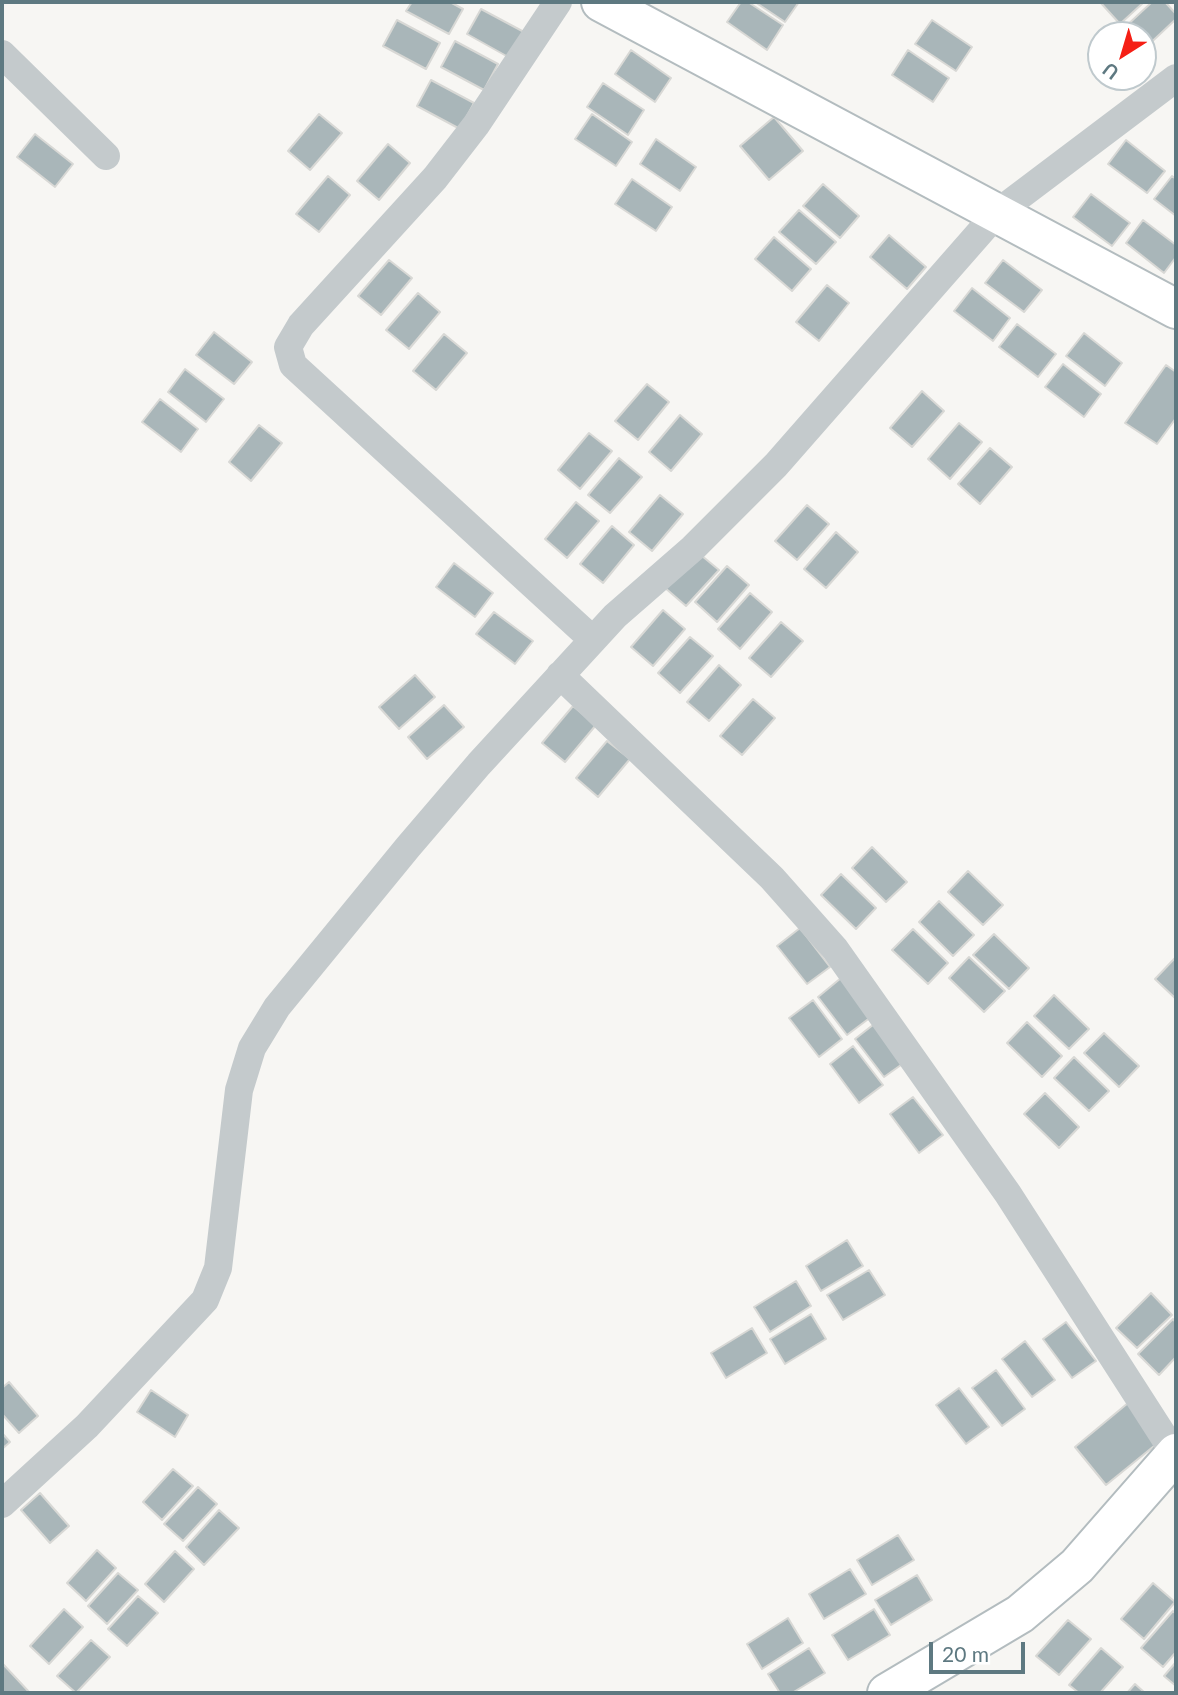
<!DOCTYPE html>
<style>
body{margin:0}
#map{position:relative;width:1178px;height:1695px;overflow:hidden;background:#f7f6f3;font-family:Lato,sans-serif}
canvas{display:block}
.frame{position:absolute;inset:0;border:4px solid #5e7981;pointer-events:none}
.north{position:absolute;left:1087px;top:21px;width:70px;height:70px;box-sizing:border-box;background:#fff;border:2px solid #bfc9cd;border-radius:50%;rotate:217deg;font-size:19px;font-weight:700;line-height:28px;text-align:center;color:#5e7981}
.north::after{content:'';display:block;margin:auto;width:24px;height:32px;background:#f51f15;clip-path:polygon(50% 0,100% 100%,50% 72%,0 100%)}
.scale{position:absolute;left:929px;top:1642px;width:96px;height:32px;box-sizing:border-box;border:4px solid #5e7981;border-top:0;padding-left:9px;font-size:21px;line-height:24px;white-space:nowrap;color:#5e7981;-webkit-text-stroke:5px #fff;paint-order:stroke}
</style>
<div id="map">
<canvas width="1178" height="1695"></canvas>
<div class="frame"></div>
<div class="north">U</div>
<div class="scale">20 m</div>
</div>
<script>
const g = document.querySelector('canvas').getContext('2d');
g.lineJoin = 'round';
function fill(path, color) { g.fillStyle = color; g.fill(path, 'evenodd'); }
function strokePath(path, color, width, dash) { g.strokeStyle = color; g.lineWidth = width; g.lineCap = dash ? 'butt' : 'round'; g.setLineDash(dash || []); g.stroke(path); }
const building = new Path2D(`
 M412 2H450L463 9 449 34 406 11Z
 M741 2H748L783 25 767 50 727 22Z
 M755 2H799L785 22Z
 M1100 2H1144L1120 24Z
 M1152 2H1165L1176 14V19L1143 50V35H1130L1124 28Z
 M481 9 524 32 510 58 467 34Z
 M397 20 440 43 426 69 383 46Z
 M932 20 972 47 956 71 915 44Z
 M455 41 498 64 484 90 441 67Z
 M631 50 671 78 655 102 615 74Z
 M908 50 949 78 933 102 892 75Z
 M431 80 474 103 460 129 417 106Z
 M603 83 644 110 628 135 587 107Z
 M319 114 342 133 310 170 288 151Z
 M592 114 632 142 616 166 575 139Z
 M774 117 803 151 769 180 740 146Z
 M35 134 73 164 55 187 17 157Z
 M656 139 696 167 680 191 640 164Z
 M1126 140 1165 171 1147 193 1108 164Z
 M388 144 410 163 379 200 357 181Z
 M328 176 350 195 319 232 296 214Z
 M1172 176 1176 179V216L1154 199Z
 M632 179 672 207 656 231 615 204Z
 M823 184 859 216 840 238 803 206Z
 M1091 194 1130 223 1112 246 1073 217Z
 M799 210 836 242 816 264 779 232Z
 M1143 220 1176 245V257L1164 273 1126 243Z
 M889 235 926 267 907 289 870 257Z
 M774 237 811 269 792 291 755 259Z
 M389 260 412 278 381 315 358 296Z
 M1003 260 1042 290 1024 312 985 283Z
 M827 285 849 303 819 341 796 322Z
 M972 288 1010 318 993 341 954 311Z
 M418 293 440 312 409 349 386 330Z
 M1017 324 1056 354 1038 377 999 347Z
 M214 332 252 362 234 384 196 355Z
 M1084 333 1122 363 1105 386 1066 356Z
 M444 334 467 353 436 390 413 371Z
 M1063 364 1101 394 1084 417 1045 387Z
 M1166 365 1176 372V418L1157 444 1125 423Z
 M185 369 224 399 206 422 168 392Z
 M647 384 669 402 638 440 615 421Z
 M922 391 944 411 912 447 890 428Z
 M160 399 198 429 181 452 142 422Z
 M680 415 702 434 671 471 649 452Z
 M959 423 982 442 950 479 928 459Z
 M259 425 282 443 251 481 229 462Z
 M589 433 612 451 580 489 558 470Z
 M990 448 1012 467 980 504 958 484Z
 M619 458 642 477 610 513 588 495Z
 M660 495 683 514 652 551 629 532Z
 M576 502 599 521 567 558 545 539Z
 M807 505 829 524 797 560 775 541Z
 M612 526 634 545 603 583 580 564Z
 M836 532 858 552 826 588 804 569Z
 M696 551 719 570 686 606 664 587Z
 M454 563 493 593 475 617 436 587Z
 M727 566 749 585 717 622 695 602Z
 M750 593 772 612 740 649 718 629Z
 M663 610 685 629 653 666 631 647Z
 M494 612 533 641 515 664 476 634Z
 M781 622 803 641 771 677 749 658Z
 M690 637 713 656 680 693 658 673Z
 M719 665 741 685 709 721 687 702Z
 M415 675 435 697 399 729 379 707Z
 M753 699 775 718 742 755 720 736Z
 M444 705 464 727 427 759 408 737Z
 M573 706 596 725 565 762 542 743Z
 M607 741 630 759 598 797 576 778Z
 M872 847 907 882 886 902 852 868Z
 M968 871 1003 905 983 925 948 892Z
 M841 874 876 908 856 929 821 895Z
 M939 901 974 935 953 956 919 922Z
 M800 928 830 967 807 984 777 946Z
 M913 929 948 963 928 984 892 950Z
 M994 934 1029 968 1009 989 973 955Z
 M969 957 1005 991 984 1012 949 978Z
 M1175 958 1176 959V999L1155 979Z
 M841 978 871 1017 847 1035 818 997Z
 M1054 995 1089 1029 1069 1049 1034 1016Z
 M813 1000 842 1039 819 1057 789 1018Z
 M878 1021 908 1060 884 1077 855 1039Z
 M1027 1022 1062 1056 1042 1077 1007 1043Z
 M1104 1033 1139 1066 1119 1087 1084 1053Z
 M853 1046 883 1085 859 1103 830 1064Z
 M1074 1057 1109 1091 1089 1111 1054 1078Z
 M1045 1093 1079 1127 1059 1148 1024 1114Z
 M913 1097 943 1135 919 1153 890 1114Z
 M847 1240 863 1266 821 1291 806 1266Z
 M869 1270 885 1295 843 1320 827 1295Z
 M796 1281 811 1306 770 1332 754 1307Z
 M1151 1293 1172 1315 1137 1348 1116 1328Z
 M811 1314 826 1339 785 1364 770 1339Z
 M1173 1319 1176 1323V1357L1159 1375 1138 1354Z
 M1066 1322 1096 1361 1072 1378 1043 1339Z
 M752 1328 767 1353 726 1378 711 1353Z
 M1025 1341 1055 1380 1032 1397 1002 1359Z
 M996 1370 1025 1409 1002 1426 972 1388Z
 M9 1382 38 1416 19 1433 2 1414V1388Z
 M959 1388 989 1427 966 1444 936 1405Z
 M151 1390 188 1415 175 1437 137 1412Z
 M1128 1403 1159 1442 1106 1485 1075 1447Z
 M2 1433 10 1442 2 1449Z
 M173 1469 193 1486 162 1520 143 1502Z
 M198 1487 217 1504 183 1541 164 1524Z
 M40 1493 69 1526 50 1543 21 1510Z
 M219 1510 239 1528 204 1565 186 1547Z
 M898 1535 914 1560 872 1585 857 1560Z
 M97 1550 116 1568 86 1601 67 1583Z
 M175 1551 194 1569 164 1602 145 1584Z
 M850 1569 866 1594 824 1619 809 1594Z
 M118 1573 138 1590 107 1624 88 1606Z
 M917 1575 932 1600 891 1625 875 1600Z
 M1153 1583 1175 1602 1144 1639 1121 1619Z
 M138 1596 158 1613 127 1646 108 1629Z
 M64 1609 83 1627 49 1664 30 1646Z
 M874 1609 890 1635 848 1660 832 1635Z
 M1173 1611 1176 1614V1652L1163 1667 1141 1648Z
 M788 1618 803 1643 762 1669 747 1644Z
 M1068 1620 1091 1639 1059 1675 1036 1656Z
 M91 1640 110 1657 76 1693 57 1676Z
 M809 1648 825 1673 792 1693H780L768 1674Z
 M1101 1648 1123 1667 1100 1693H1079L1069 1685Z
 M1176 1662V1686L1164 1676Z
 M2 1663 30 1693H2Z
 M1135 1684 1145 1693H1127Z`);
const street = new Path2D(`
 M558 2 476 125 435 178 301 325 288 347 293 365 593 640
 M2 54 106 156
 M560 675 772 878 835 949 1008 1194 1175 1454
 M2 1504 87 1426 205 1300 218 1268 239 1090 252 1048 277 1007 408 847 479 764 615 616 693 548 776 465 997 213 1176 78`);
const secondary = new Path2D(`
 M601 2 1176 309
 M887 1693 1020 1614 1077 1566 1176 1453`);
fill(building, '#a9b6b9');
strokePath(building, '#d8d8d5', 2);
strokePath(secondary, '#b3bcbf', 42);
strokePath(street, '#c4cacc', 28);
strokePath(secondary, '#fff', 38);
</script>
